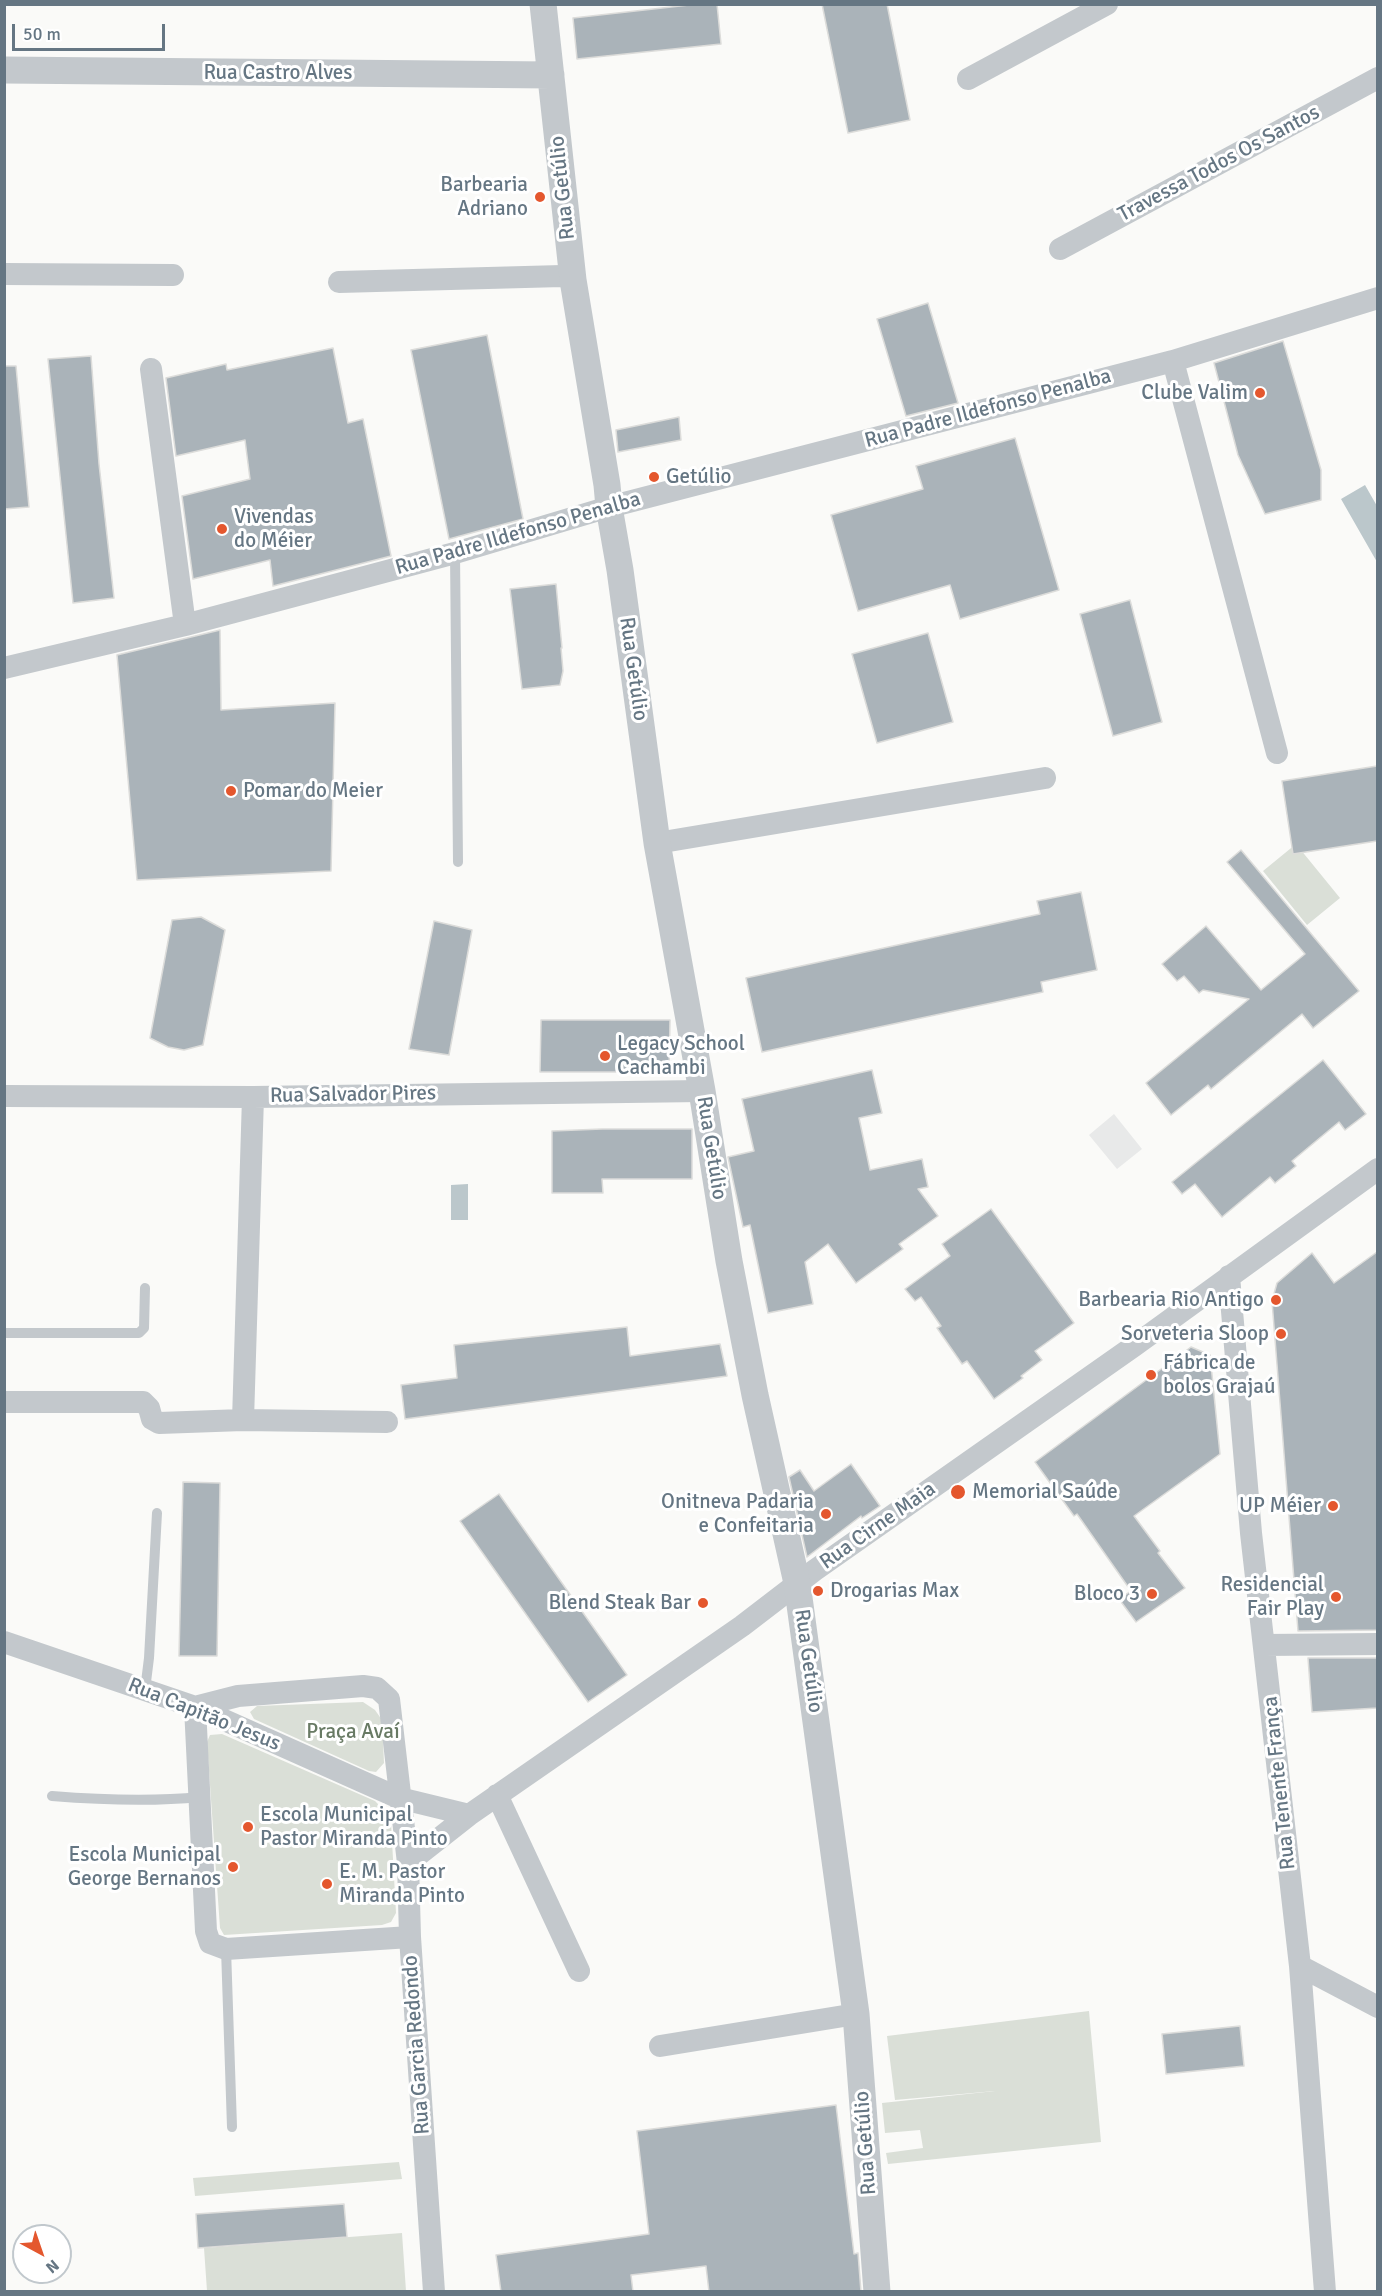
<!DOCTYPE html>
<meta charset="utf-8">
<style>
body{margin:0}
#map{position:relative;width:1382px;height:2296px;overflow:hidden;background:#fafaf8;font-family:Signika,sans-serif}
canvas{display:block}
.frame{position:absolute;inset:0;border:6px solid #657683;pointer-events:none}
.north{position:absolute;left:12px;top:2224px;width:60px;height:60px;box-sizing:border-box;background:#fff;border:2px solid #c1c8cd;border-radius:50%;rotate:140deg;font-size:16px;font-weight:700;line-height:24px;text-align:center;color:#657683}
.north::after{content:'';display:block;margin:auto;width:21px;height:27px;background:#e4572e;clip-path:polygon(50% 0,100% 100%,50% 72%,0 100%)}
.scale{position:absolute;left:12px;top:24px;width:153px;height:27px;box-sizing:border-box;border:3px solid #657683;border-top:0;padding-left:8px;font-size:18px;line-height:21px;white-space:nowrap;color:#657683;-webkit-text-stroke:4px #fff;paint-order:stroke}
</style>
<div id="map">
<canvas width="1382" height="2296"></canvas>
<div class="frame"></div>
<div class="north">N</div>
<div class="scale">50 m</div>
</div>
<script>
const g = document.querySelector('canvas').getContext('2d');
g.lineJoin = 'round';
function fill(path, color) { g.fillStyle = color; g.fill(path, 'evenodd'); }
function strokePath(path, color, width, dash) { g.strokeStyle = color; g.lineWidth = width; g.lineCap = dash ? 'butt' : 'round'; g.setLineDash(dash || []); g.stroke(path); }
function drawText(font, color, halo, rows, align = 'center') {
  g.font = font + ' Signika,sans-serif'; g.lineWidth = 6; g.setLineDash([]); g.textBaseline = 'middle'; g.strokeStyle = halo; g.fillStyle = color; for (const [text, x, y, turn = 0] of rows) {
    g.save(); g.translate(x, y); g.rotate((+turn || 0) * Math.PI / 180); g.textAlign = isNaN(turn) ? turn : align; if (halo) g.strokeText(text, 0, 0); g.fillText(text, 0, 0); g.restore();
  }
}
const built = new Path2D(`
 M1114 1114 1142 1149 1117 1169 1089 1135Z`);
const green = new Path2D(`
 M1296 844 1340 898 1307 925 1263 871Z
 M363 1702 375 1710 382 1720 384 1763 376 1772 369 1771 254 1719 250 1712 257 1706Z
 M222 1734 375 1801 385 1811 391 1823 396 1913 391 1922 382 1925 224 1935 220 1928 207 1742 210 1735Z
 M1089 2011 1101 2142 888 2164 886 2153 923 2148 920 2130 885 2133 882 2103 995 2091 895 2100 887 2036Z
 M399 2162 402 2179 195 2196 193 2178Z
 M402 2233 406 2291H207L204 2248Z`);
const water = new Path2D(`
 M1365 485 1377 506V562L1341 499Z
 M468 1184V1220H451V1185Z`);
const building = new Path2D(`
 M698 4H717L721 44 577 59 573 18Z
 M822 4H887L910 120 848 133Z
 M928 303 958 403 906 416 877 319Z
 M487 335 523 519 449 539 411 350Z
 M1283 341 1321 470V500L1265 514 1238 455 1214 363Z
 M333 348 348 423 363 419 391 556 273 586 270 560 193 579 182 496 250 479 245 440 176 456 166 378 226 364 227 370Z
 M91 356 99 464 114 598 73 603 48 359Z
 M4 366H16L29 507 4 509Z
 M679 417 681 440 618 452 616 430Z
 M1015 438 1059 590 960 619 950 585 858 611 831 515 923 489 916 466Z
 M556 584 562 648H561L563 671 560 685 522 689 510 589Z
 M1130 600 1162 722 1113 736 1080 614Z
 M220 630 221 710 335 703 331 871 137 880 117 655Z
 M928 633 953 722 877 743 852 654Z
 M1377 766V841L1293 854 1282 781Z
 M1241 850 1359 991 1313 1028 1302 1014 1211 1089 1208 1085 1171 1115 1146 1083 1249 999 1203 990 1199 993 1184 976 1177 981 1162 964 1206 926 1261 990 1305 954 1227 862Z
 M1081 892 1097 970 1041 982 1043 992 762 1052 746 978 1040 914 1037 901Z
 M201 917 225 930 203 1045 184 1050 168 1047 150 1038 172 920Z
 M434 921 472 930 449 1055 409 1049Z
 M541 1020H670L669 1072H540Z
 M1323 1060 1366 1114 1345 1130 1339 1122 1292 1161 1296 1166 1275 1183 1270 1177 1222 1217 1195 1184 1182 1194 1172 1182Z
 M872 1070 882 1113 859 1118 870 1170 922 1159 928 1187 918 1189 938 1216 899 1244 903 1249 856 1283 828 1244 805 1262 813 1304 768 1313 750 1225 743 1227 728 1157 754 1151 742 1099Z
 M602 1129H692V1179H602L603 1193H552V1131Z
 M991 1209 1074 1323 1035 1351 1042 1360 1021 1376 1023 1378 994 1399 967 1361 962 1364 937 1328 941 1326 921 1297 915 1301 905 1289 950 1256 942 1244Z
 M1377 1252V1630L1298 1631 1272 1301 1277 1283 1312 1253 1334 1283Z
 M627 1327 630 1356 720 1344 727 1376 405 1419 401 1385 457 1378 454 1345Z
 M1191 1347 1210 1355 1220 1454 1134 1516 1160 1551 1158 1553 1185 1588 1136 1622 1119 1599 1131 1591 1077 1514 1074 1516 1035 1462Z
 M851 1464 880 1506 862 1518 861 1516 807 1557 789 1477 800 1470 814 1491Z
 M183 1482 220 1483 217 1656H179Z
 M499 1494 627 1675 588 1702 460 1521Z
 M1308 1658H1377V1708L1312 1712Z
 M1240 2026 1244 2066 1166 2074 1162 2034Z
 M836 2105 854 2254 858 2253 861 2292H709L706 2266 631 2275 633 2292H501L496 2255 649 2234 637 2131Z
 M344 2204 347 2237 198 2248 196 2214Z`);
const service = new Path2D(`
 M455 553 458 862
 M4 1333H139L144 1328 145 1288
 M145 1690 149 1658 157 1513
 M52 1796C102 1800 150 1802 200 1797
 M226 1949 232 2127`);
const minor = new Path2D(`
 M968 79 1107 4
 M1060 249 1378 78
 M4 274 173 275
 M339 282 562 276 573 280
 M1173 361 1277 753
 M151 369 185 625
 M4 668 185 625 455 553 609 507 1173 361 1378 298
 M657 843 1045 778
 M4 1096 253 1097 702 1091
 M1229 1276 1251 1533 1300 1966 1325 2292
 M4 1402H143L149 1408 152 1419 159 1423 243 1420 387 1422
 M243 1420 253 1097
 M4 1642 195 1707 399 1798 469 1815
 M1264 1645 1378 1644
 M195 1707 238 1696 363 1686 377 1688 389 1699 408 1863 410 1937 434 2292
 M195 1707 206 1931 210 1943 226 1949 410 1937
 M497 1795 579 1971
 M408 1863 469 1815 742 1626 815 1570 1134 1346 1378 1169
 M1300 1966 1378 2007
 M660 2046 856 2014`);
const tertiary = new Path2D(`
 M543 4 573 280 607 485 609 507 620 570 657 843 702 1091 729 1261 755 1395 797 1583 856 2014 877 2292
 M4 70 551 75`);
const markers = [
 [540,197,6,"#e4572e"],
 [1260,393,6,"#e4572e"],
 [654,477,6,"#e4572e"],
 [222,529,6,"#e4572e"],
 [231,791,6,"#e4572e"],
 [605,1056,6,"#e4572e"],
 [1276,1300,6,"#e4572e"],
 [1281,1334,6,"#e4572e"],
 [1151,1375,6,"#e4572e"],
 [958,1492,8,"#e4572e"],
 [1333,1506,6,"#e4572e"],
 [826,1514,6,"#e4572e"],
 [818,1591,6,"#e4572e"],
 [1152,1594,6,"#e4572e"],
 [1336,1597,6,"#e4572e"],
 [703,1603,6,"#e4572e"],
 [248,1827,6,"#e4572e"],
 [233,1867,6,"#e4572e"],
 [327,1884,6,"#e4572e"]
];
const streetNames = [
 ["Rua Castro Alves",278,73],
 ["Travessa Todos Os Santos",1219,164,-28],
 ["Rua Getúlio",563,188,-96],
 ["Rua Padre Ildefonso Penalba",988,409,-15],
 ["Rua Padre Ildefonso Penalba",518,534,-16],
 ["Rua Getúlio",633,669,82],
 ["Rua Salvador Pires",353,1095,-1],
 ["Rua Getúlio",711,1148,81],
 ["Rua Cirne Maia",878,1526,-35],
 ["Rua Getúlio",808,1661,82],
 ["Rua Capitão Jesus",204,1715,22],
 ["Rua Tenente França",1280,1783,-96],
 ["Rua Garcia Redondo",417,2045,-94],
 ["Rua Getúlio",866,2143,-94]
];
const poiNames = [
 ["Barbearia",528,185],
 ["Adriano",528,209],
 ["Clube Valim",1248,393],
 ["Getúlio",666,477,"left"],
 ["Vivendas",234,517,"left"],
 ["do Méier",234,541,"left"],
 ["Pomar do Meier",243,791,"left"],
 ["Legacy School",617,1044,"left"],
 ["Cachambi",617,1068,"left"],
 ["Barbearia Rio Antigo",1264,1300],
 ["Sorveteria Sloop",1269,1334],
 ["Fábrica de",1163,1363,"left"],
 ["bolos Grajaú",1163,1387,"left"],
 ["Memorial Saúde",972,1492,"left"],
 ["Onitneva Padaria",814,1502],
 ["e Confeitaria",814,1526],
 ["UP Méier",1321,1506],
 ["Residencial",1324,1585],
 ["Fair Play",1324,1609],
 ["Drogarias Max",830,1591,"left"],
 ["Bloco 3",1140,1594],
 ["Blend Steak Bar",691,1603],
 ["Escola Municipal",260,1815,"left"],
 ["Pastor Miranda Pinto",260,1839,"left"],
 ["Escola Municipal",221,1855],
 ["George Bernanos",221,1879],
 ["E. M. Pastor",339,1872,"left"],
 ["Miranda Pinto",339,1896,"left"]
];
const parkNames = [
 ["Praça Avaí",353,1732]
];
fill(built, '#e8e9e9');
fill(green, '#dadfd7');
fill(water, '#bbc7cb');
fill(building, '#aab3b9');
strokePath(building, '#dcdcda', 1.5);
strokePath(service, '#c3c8cc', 10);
strokePath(minor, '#c3c8cc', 22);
strokePath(tertiary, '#c3c8cc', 27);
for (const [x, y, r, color] of markers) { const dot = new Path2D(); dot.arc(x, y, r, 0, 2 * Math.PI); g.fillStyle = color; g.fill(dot); strokePath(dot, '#fff', 2); }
drawText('21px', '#657683', '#fff', streetNames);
drawText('21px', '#657683', '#fff', poiNames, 'right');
drawText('21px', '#687a64', '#fff', parkNames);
</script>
